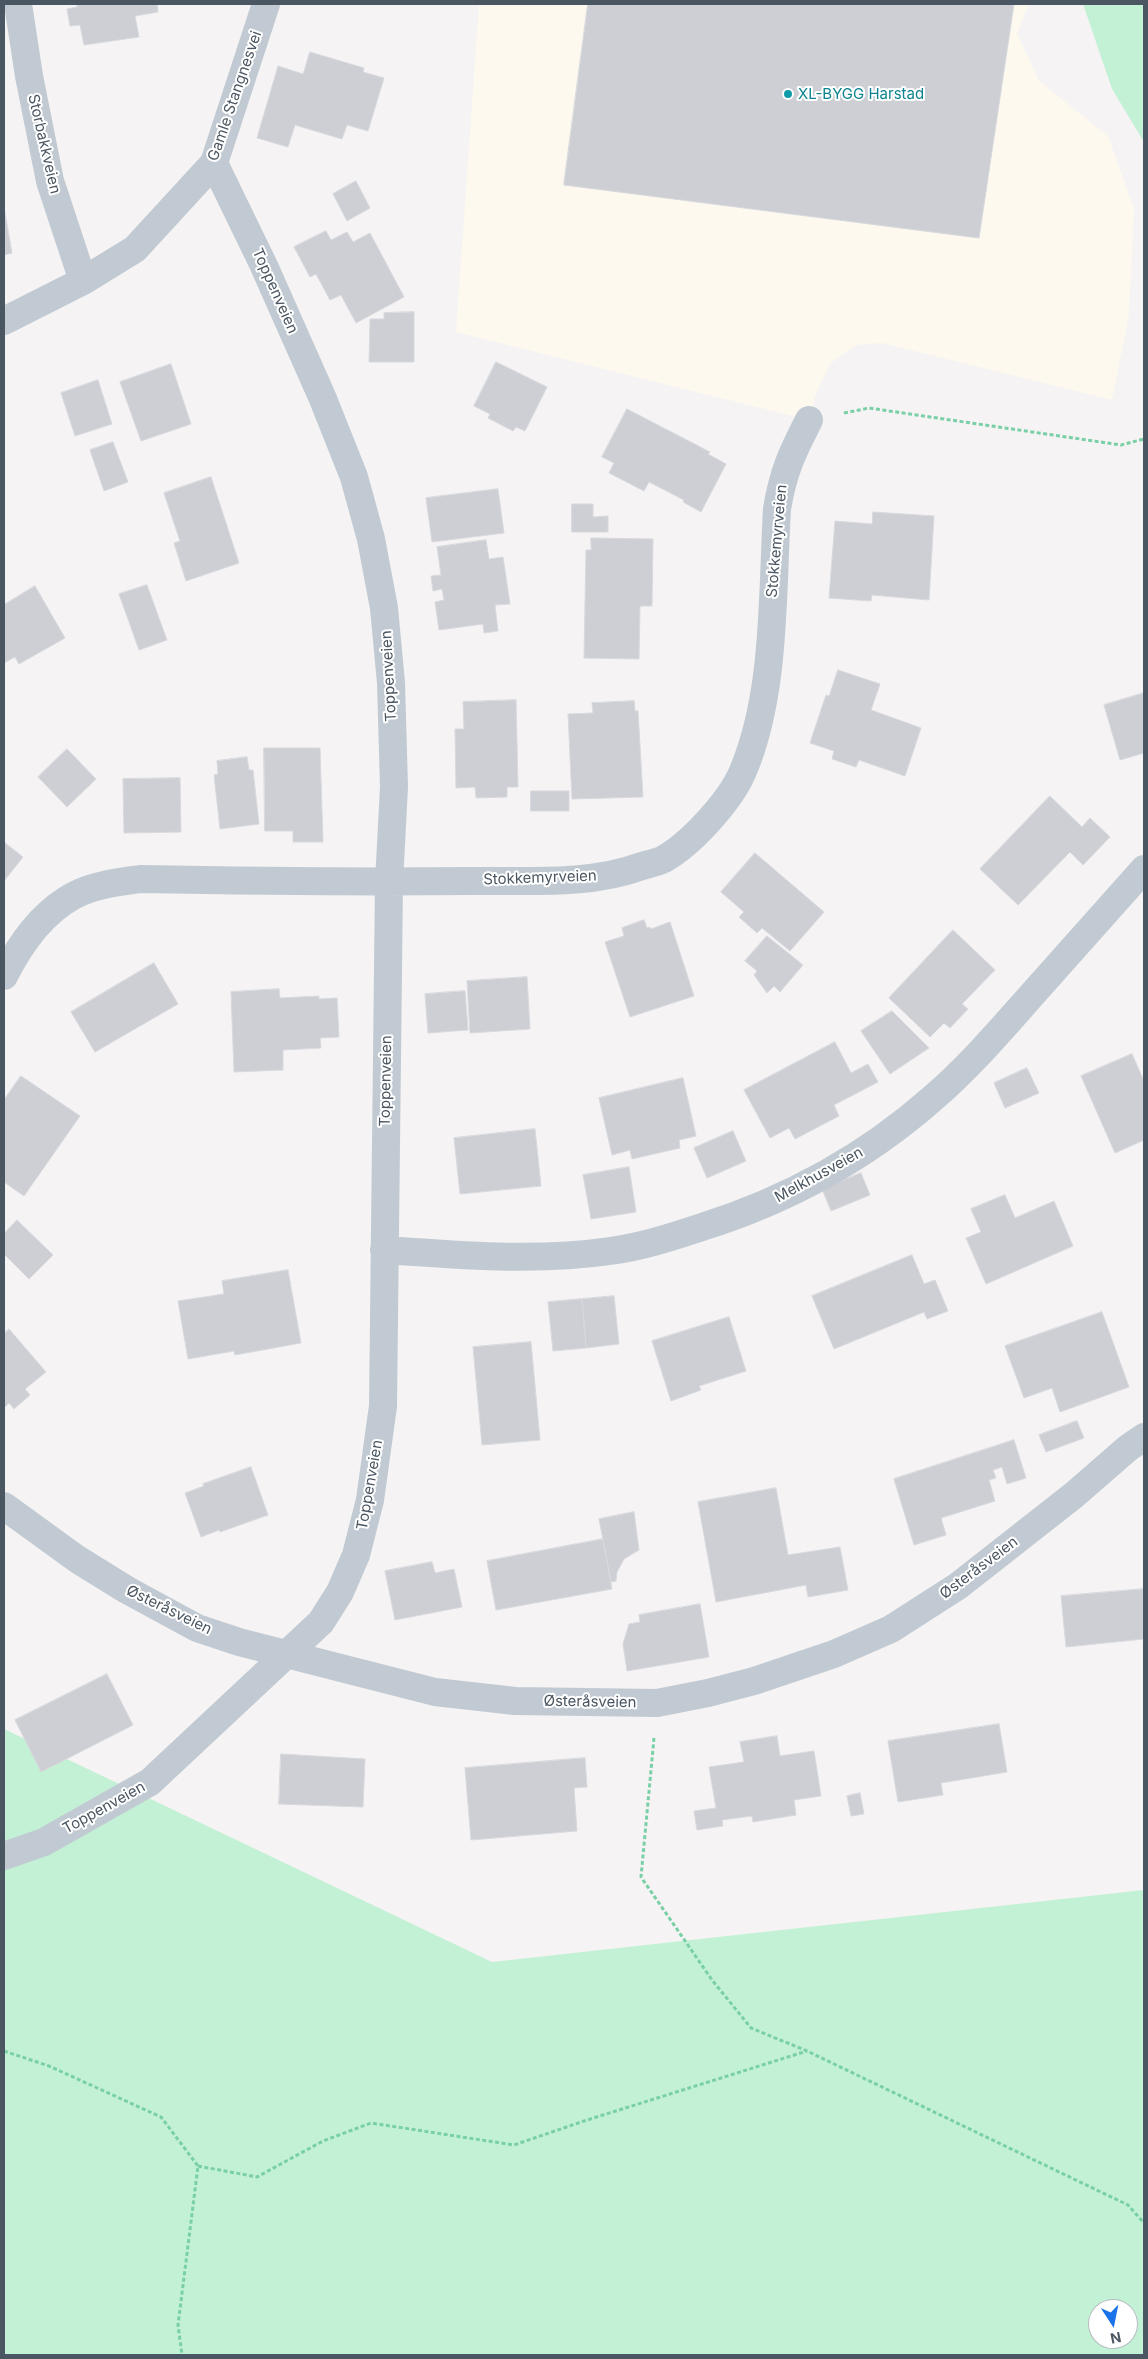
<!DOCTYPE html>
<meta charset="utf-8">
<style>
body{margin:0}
#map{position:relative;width:1148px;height:2359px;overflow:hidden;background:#f5f3f3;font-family:Inter,sans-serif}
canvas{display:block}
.frame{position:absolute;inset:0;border:5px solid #4a5661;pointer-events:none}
.north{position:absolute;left:1088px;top:2299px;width:50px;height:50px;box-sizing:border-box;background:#fff;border:1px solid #b7bbc0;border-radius:50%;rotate:169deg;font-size:14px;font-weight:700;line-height:20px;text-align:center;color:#4a5661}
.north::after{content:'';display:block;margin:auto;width:18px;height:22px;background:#1a73e8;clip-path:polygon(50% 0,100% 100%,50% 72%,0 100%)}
</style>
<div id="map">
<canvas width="1148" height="2359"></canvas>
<div class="frame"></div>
<div class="north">N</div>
</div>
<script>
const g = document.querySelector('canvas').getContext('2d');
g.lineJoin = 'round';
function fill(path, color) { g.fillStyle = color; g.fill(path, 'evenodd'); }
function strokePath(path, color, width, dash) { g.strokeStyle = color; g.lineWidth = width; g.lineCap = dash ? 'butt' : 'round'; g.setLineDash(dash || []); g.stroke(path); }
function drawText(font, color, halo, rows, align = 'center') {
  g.font = font + ' Inter,sans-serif'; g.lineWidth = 4; g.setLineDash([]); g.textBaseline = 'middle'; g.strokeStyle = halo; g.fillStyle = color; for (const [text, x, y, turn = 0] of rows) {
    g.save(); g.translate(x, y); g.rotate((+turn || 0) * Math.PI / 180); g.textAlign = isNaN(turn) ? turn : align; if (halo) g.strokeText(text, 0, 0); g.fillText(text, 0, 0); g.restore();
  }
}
const commercial = new Path2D(`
 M479 4H1029L1017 33 1039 81 1108 136 1134 209 1129 315 1112 400 882 343 856 345 830 364 815 396 809 420 456 332Z`);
const green = new Path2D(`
 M1083 4H1144V142L1112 89Z
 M4 1729 492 1962 1144 1890V2355H4ZM1098 2309H1128V2339H1098Z`);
const building = new Path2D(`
 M77 4H157L158 12 135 16 139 37 84 45 80 25 70 26 67 9 77 7Z
 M588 4H1014L979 238 564 185Z
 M310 52 364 68 363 72 384 78 368 131 347 125 342 139 295 125 288 147 257 138 278 66 303 74Z
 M356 181 370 208 347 221 333 194Z
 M4 207 12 253 4 255Z
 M326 231 331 240 347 232 353 242 370 233 404 297 356 323 341 295 330 300 316 274 310 277 294 247Z
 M414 312V362H369L370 319H384V313Z
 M496 362 547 387 525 431 516 427 513 431 488 418 490 414 474 406Z
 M171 364 191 424 141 441 120 382Z
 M98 380 112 424 75 436 61 393Z
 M627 409 710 452 708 454 726 464 701 512 683 502 684 500 649 482 644 491 609 473 614 463 602 457Z
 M113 442 128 482 104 491 90 450Z
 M211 477 239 563 186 581 174 543 180 541 164 493Z
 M498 489 504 533 432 542 426 498Z
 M572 504H593V517L608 516V532H572Z
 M873 512 934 516 929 600 872 595 871 601 829 598 835 521 872 524Z
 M591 538 653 539 652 606H640L639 659 584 658 586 550H591Z
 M486 540 489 559 503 557 510 604 495 605 498 631 484 633 483 624 439 630 435 602 444 600 442 589 433 591 431 576 441 575 437 547Z
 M147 585 167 640 139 650 119 594Z
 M35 586 65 638 19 664 15 657 4 663V605Z
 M838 670 880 684 871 710 921 728 905 776 859 760 856 767 832 759 834 751 810 743 826 695 829 696Z
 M1144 693V753L1120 760 1104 705Z
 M516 700 518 787H507V797L476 798 475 787 456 788 455 729H464L463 702Z
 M634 701 635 711H638L643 797 572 799 568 714 593 713 592 703Z
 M264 748H320L323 842H293V831H265Z
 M67 749 96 779 67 807 38 777Z
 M247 757 249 770H253L259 824 220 829 214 775 218 774 217 761Z
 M180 778 181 832 124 833 123 779Z
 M531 791H569V811H531Z
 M1050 796 1082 827 1090 818 1110 837 1083 865 1070 852 1018 905 980 869Z
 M4 842 23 857 4 881Z
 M755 853 824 912 790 951 762 928 757 933 739 917 744 912 721 892Z
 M644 920 647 928 650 927 651 929 670 922 694 996 630 1017 605 942 624 936 622 928Z
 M953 930 995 970 962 1004 968 1009 950 1028 944 1023 930 1037 889 998Z
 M767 936 803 965 780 992 774 986 767 993 754 975 757 971 745 961Z
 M154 963 178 1004 95 1052 71 1012Z
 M527 977 530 1029 470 1033 467 981Z
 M279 989 280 998 319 996V999L337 998 339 1037 320 1038 321 1048 283 1050V1070L234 1072 231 992Z
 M465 991 468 1030 428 1033 425 994Z
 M892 1011 929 1048 890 1074 861 1031Z
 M835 1042 851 1073 868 1064 878 1082 834 1105 839 1116 795 1139 789 1128 770 1138 744 1090Z
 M1132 1054 1144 1081V1140L1115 1153 1081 1076Z
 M1027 1068 1039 1093 1005 1108 994 1083Z
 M21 1076 80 1116 24 1196 4 1182V1100Z
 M683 1078 696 1136 679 1140 680 1148 632 1159 630 1150 612 1155 599 1098Z
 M535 1129 541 1186 460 1194 454 1138Z
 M733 1131 746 1161 707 1178 694 1148Z
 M629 1167 636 1212 591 1219 583 1175Z
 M861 1173 870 1195 831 1211 822 1189Z
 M1005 1195 1015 1218 1054 1201 1073 1246 986 1284 966 1238 981 1232 971 1209Z
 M17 1220 53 1255 29 1279 4 1254V1234Z
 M912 1255 924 1284 935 1280 948 1311 927 1319 924 1312 834 1349 812 1296Z
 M288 1270 301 1343 235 1355 234 1351 188 1359 178 1301 224 1294 222 1281Z
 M614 1296 619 1344 586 1348 582 1299Z
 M582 1299 586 1348 553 1351 548 1302Z
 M1102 1312 1129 1387 1060 1412 1052 1388 1024 1398 1005 1346Z
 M729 1317 746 1371 699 1386 701 1390 671 1401 652 1341Z
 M9 1329 46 1372 25 1389 30 1395 14 1409 9 1403 4 1408V1334Z
 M531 1342 540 1440 482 1445 473 1347Z
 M1077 1421 1084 1438 1046 1452 1039 1435Z
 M1014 1440 1026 1478 1007 1484 1002 1467 993 1470 996 1478 989 1480 995 1501 941 1518 946 1535 914 1545 894 1479Z
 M251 1467 268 1515 220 1532 219 1530 201 1537 185 1493 204 1486 203 1484Z
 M776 1488 788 1555 840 1547 848 1590 808 1597 806 1585 716 1602 698 1502Z
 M634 1512 639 1550 624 1559 617 1572 616 1581 611 1582 599 1519Z
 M603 1539 612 1589 496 1610 487 1561Z
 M432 1562 435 1573 454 1569 462 1607 395 1620 385 1571Z
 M1144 1589V1639L1066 1647 1061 1596Z
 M700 1604 709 1657 627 1671 623 1644 629 1624 640 1622 639 1615Z
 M107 1674 133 1725 41 1772 15 1720Z
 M999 1724 1007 1772 941 1783 943 1795 898 1802 888 1741Z
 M777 1736 780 1756 814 1751 821 1796 794 1800 796 1815 753 1822 752 1816 722 1820 723 1826 697 1830 694 1811 716 1808 709 1767 744 1762 740 1742Z
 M281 1754 365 1759 363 1807 279 1804Z
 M585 1758 587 1787 574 1788 577 1831 471 1840 465 1768Z
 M860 1793 864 1814 851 1816 847 1796Z`);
const path = new Path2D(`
 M844 413 869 408 1121 445 1144 439
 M654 1738 641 1877 712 1980 751 2028 807 2051 1128 2205 1144 2223
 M4 2051 49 2066 161 2117 198 2166 178 2325 182 2355
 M198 2166 257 2177 323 2141 371 2123 514 2145 584 2121 807 2051`);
const minor = new Path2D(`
 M18 4 29 76 50 181 83 281
 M4 321 83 281 135 249 214 163 266 4
 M4 976C19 946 42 913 73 896 93 885 118 882 140 879 250 881 360 882 470 881 527 880 588 886 642 866 649 864 658 862 664 859 692 843 731 800 743 771 776 693 772 594 777 509 783 472 792 453 809 420
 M384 1250C459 1255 535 1262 610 1251 641 1247 672 1237 702 1227 788 1200 865 1158 933 1098 968 1068 999 1032 1030 997 1068 954 1106 912 1144 869
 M4 1506 77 1559 127 1590 197 1628 239 1642 435 1692 515 1701 657 1703 708 1693 754 1681 834 1654 891 1629 958 1586 1074 1495 1128 1448 1144 1437
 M4 1856 44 1842 150 1782 321 1622 340 1592 356 1555 370 1500 383 1406 389 882 394 787 391 683 384 608 371 539 354 477 323 399 264 266 214 163`);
const markers = [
 [788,94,5,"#0f9aa8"]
];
const cultureNames = [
 ["XL-BYGG Harstad",798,94]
];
const streetNames = [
 ["Gamle Stangnesvei",235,96,-71],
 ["Storbakkveien",44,144,77],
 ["Toppenveien",275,291,66],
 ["Stokkemyrveien",777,541,-85],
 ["Toppenveien",389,676,-93],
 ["Stokkemyrveien",540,878,-2],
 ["Toppenveien",386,1081,-89],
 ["Melkhusveien",819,1175,-29],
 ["Toppenveien",370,1485,-80],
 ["Østeråsveien",979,1568,-37],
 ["Østeråsveien",169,1610,26],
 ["Østeråsveien",590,1702,1],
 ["Toppenveien",104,1808,-29]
];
fill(commercial, '#fdf9ef');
fill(green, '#c3f1d5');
fill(building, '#cdcfd5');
strokePath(building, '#d7d9de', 1);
strokePath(path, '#7ad0a6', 3, [4, 2.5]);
strokePath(minor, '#c1cad2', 28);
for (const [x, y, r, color] of markers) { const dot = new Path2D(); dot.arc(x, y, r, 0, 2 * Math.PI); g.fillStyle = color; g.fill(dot); strokePath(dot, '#fff', 2); }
drawText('15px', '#0d838f', '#fff', cultureNames, 'left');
drawText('15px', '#4a5661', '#fff', streetNames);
</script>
